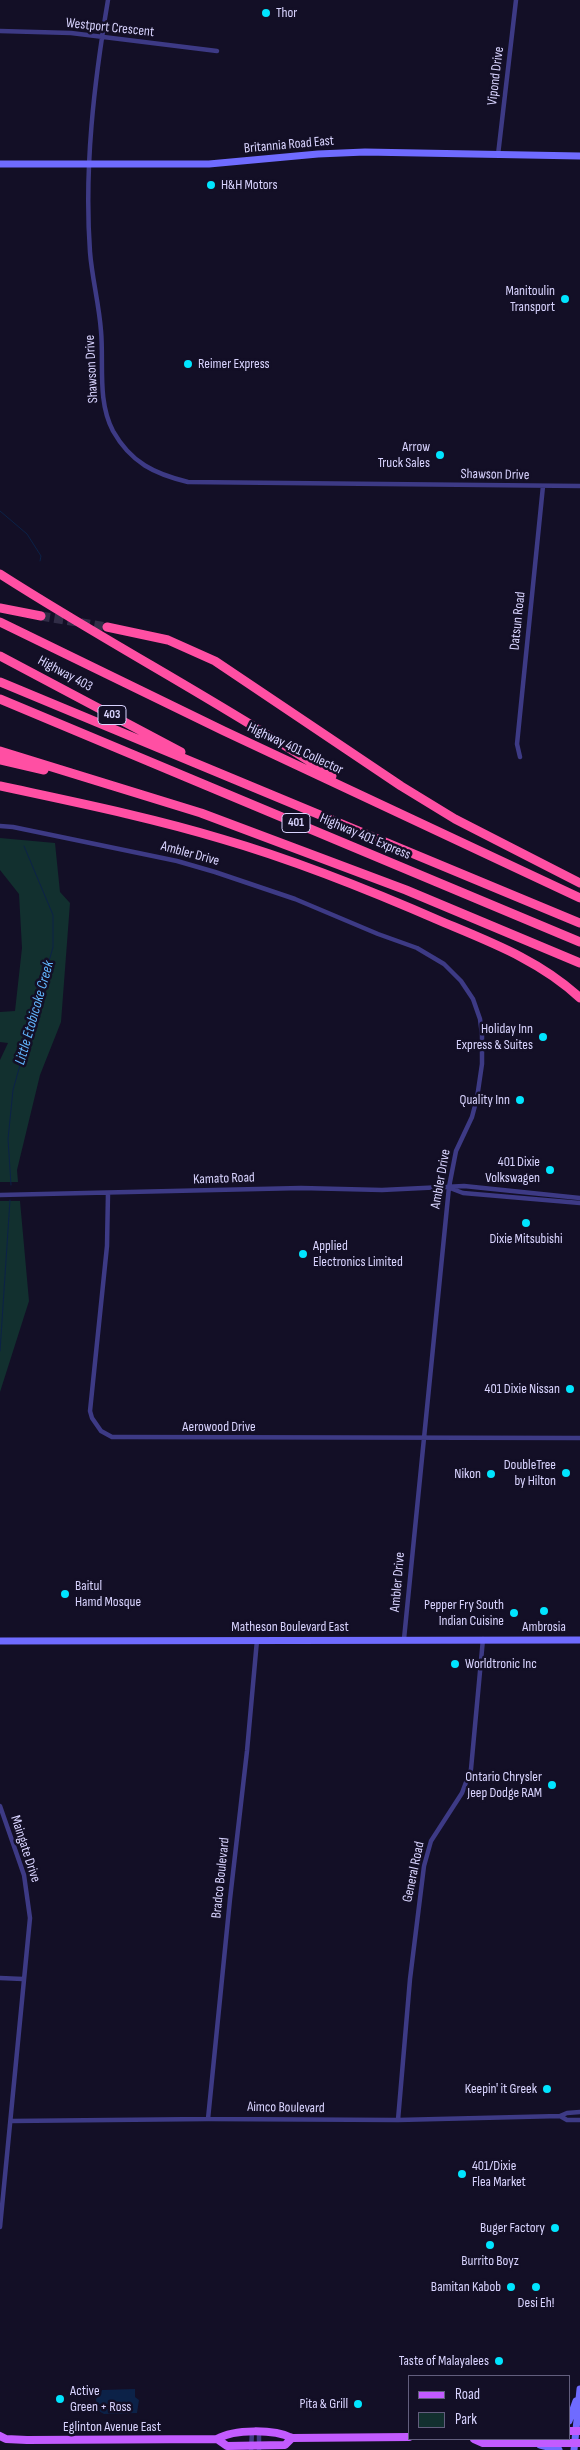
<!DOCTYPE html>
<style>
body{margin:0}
#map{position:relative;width:580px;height:2450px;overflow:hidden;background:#130f26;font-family:"Sofia Sans Condensed",sans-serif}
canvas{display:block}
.legend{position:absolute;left:408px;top:2375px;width:162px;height:65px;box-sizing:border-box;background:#130f26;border:1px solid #625e7d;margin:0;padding:6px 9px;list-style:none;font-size:15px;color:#d9d4ff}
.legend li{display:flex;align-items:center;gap:10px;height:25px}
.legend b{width:25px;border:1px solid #625e7d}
</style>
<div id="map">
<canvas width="580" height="2450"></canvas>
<ul class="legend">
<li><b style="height:6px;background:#c25bff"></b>Road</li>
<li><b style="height:14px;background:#12302f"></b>Park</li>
</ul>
</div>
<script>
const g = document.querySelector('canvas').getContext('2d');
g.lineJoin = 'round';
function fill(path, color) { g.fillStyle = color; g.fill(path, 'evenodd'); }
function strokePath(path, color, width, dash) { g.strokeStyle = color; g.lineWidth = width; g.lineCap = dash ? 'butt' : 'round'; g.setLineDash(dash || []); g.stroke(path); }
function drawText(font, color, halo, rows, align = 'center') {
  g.font = font + ' "Sofia Sans Condensed",sans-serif'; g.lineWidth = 5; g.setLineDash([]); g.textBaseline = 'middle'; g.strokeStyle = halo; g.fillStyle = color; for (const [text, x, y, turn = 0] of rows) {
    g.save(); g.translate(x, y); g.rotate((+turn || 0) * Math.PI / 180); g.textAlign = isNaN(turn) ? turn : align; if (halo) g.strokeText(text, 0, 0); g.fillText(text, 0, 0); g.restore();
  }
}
const green = new Path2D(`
 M0 838 55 843 60 892 70 903 61 1022 40 1075 17 1170 18 1182H0V1060L8 1043 0 1042V1012L15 1011 22 948 19 894 0 870Z
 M0 1201H20L29 1301 0 1392Z`);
const water = new Path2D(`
 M135 2389V2397L139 2400 137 2413 104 2414 97 2410 96 2399 102 2390Z`);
const stream = new Path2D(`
 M0 511 27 534 41 556 40 561
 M11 1185 8 1139 13 1090 53 947V915L24 846
 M0 1351 10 1200`);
const highwayTunnel = new Path2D(`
 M41 616 107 627`);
const street = new Path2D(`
 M108 0C94 83 84 168 90 252 92 278 99 304 101 331 104 363 97 401 113 431 131 463 155 474 188 482L580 486
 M0 31 71 33 217 51
 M498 155 516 0
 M520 757 517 744 543 486
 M0 826 13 827 177 861 215 872 295 899 378 934 417 948 444 964 461 981 473 999 480 1019 482 1035V1064L477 1098 472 1117 456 1151 449 1187 404 1639
 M450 1188 463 1193 580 1203
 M108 1193 107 1246 90 1411 92 1418 101 1431 112 1437H120L580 1438
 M0 1195 301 1188 382 1190 464 1186 580 1198
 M0 1806 24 1875 30 1918 0 2227
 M0 1978 23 1979
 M560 2116 567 2120H580
 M208 2119 230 1899 247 1751 257 1640
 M398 2120 410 1979 424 1866 431 1841 462 1793 471 1769 483 1639
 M11 2121 208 2119 398 2120 560 2116 567 2113 580 2112
 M251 2450 252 2432
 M259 2450V2432`);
const secondary = new Path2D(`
 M0 164H209L318 154 365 152 580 156
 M0 1641 580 1640
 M569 2421 576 2401
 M540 2445 559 2450
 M574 2450 580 2389`);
const primary = new Path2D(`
 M569 2431H580
 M0 2436 6 2439 27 2440 217 2439C234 2429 274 2429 292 2438L409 2437
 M217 2439 227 2446 285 2445 292 2438
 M474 2439 483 2443H580`);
const highway = new Path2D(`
 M0 574C109 644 224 704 332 776
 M0 608 41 616
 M0 622 224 731 580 898
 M107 627 168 640 215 661 401 786 455 819 580 883
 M0 656 181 752
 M0 682 580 923
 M0 699 580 942
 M0 751 201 813 406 890 580 963
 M0 760 44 770
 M0 786C74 802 149 817 222 839 298 861 372 891 445 923 493 943 542 962 580 998`);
const markers = [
 [266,13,5,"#00e5ff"],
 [211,185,5,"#00e5ff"],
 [565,299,5,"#00e5ff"],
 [188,364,5,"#00e5ff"],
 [440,455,5,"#00e5ff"],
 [543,1037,5,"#00e5ff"],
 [520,1100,5,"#00e5ff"],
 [550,1170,5,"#00e5ff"],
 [526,1223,5,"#00e5ff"],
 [303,1254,5,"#00e5ff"],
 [570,1389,5,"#00e5ff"],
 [566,1473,5,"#00e5ff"],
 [491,1474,5,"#00e5ff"],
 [65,1594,5,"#00e5ff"],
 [544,1611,5,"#00e5ff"],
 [514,1613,5,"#00e5ff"],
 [455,1664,5,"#00e5ff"],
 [552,1785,5,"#00e5ff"],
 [547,2089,5,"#00e5ff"],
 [462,2174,5,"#00e5ff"],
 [555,2228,5,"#00e5ff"],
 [490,2245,5,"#00e5ff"],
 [511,2287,5,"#00e5ff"],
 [536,2287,5,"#00e5ff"],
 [499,2361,5,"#00e5ff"],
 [60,2399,5,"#00e5ff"],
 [358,2404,5,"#00e5ff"]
];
const shields = [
 [112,715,28],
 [296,823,28]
];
const shieldNames = [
 ["403",112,715],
 ["401",296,823]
];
const poiNames = [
 ["Thor",276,13,"left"],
 ["H&H Motors",221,185,"left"],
 ["Manitoulin",555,291],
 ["Transport",555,307],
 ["Reimer Express",198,364,"left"],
 ["Arrow",430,447],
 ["Truck Sales",430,463],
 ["Holiday Inn",533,1029],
 ["Express & Suites",533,1045],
 ["Quality Inn",510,1100],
 ["401 Dixie",540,1162],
 ["Volkswagen",540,1178],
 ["Dixie Mitsubishi",526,1239,"center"],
 ["Applied",313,1246,"left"],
 ["Electronics Limited",313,1262,"left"],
 ["401 Dixie Nissan",560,1389],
 ["DoubleTree",556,1465],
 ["by Hilton",556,1481],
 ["Nikon",481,1474],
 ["Baitul",75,1586,"left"],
 ["Hamd Mosque",75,1602,"left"],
 ["Pepper Fry South",504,1605],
 ["Indian Cuisine",504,1621],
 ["Ambrosia",544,1627,"center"],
 ["Worldtronic Inc",465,1664,"left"],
 ["Ontario Chrysler",542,1777],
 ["Jeep Dodge RAM",542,1793],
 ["Keepin' it Greek",537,2089],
 ["401/Dixie",472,2166,"left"],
 ["Flea Market",472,2182,"left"],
 ["Buger Factory",545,2228],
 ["Burrito Boyz",490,2261,"center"],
 ["Bamitan Kabob",501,2287],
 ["Desi Eh!",536,2303,"center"],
 ["Taste of Malayalees",489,2361],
 ["Active",70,2391,"left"],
 ["Green + Ross",70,2407,"left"],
 ["Pita & Grill",348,2404]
];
const streetNames = [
 ["Westport Crescent",110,28,6],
 ["Vipond Drive",496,76,-83],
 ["Britannia Road East",289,145,-5],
 ["Shawson Drive",92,369,-93],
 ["Shawson Drive",495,475,1],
 ["Datsun Road",518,621,-84],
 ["Highway 403",65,674,28],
 ["Highway 401 Collector",295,749,25],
 ["Highway 401 Express",365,837,23],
 ["Ambler Drive",190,854,15],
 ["Kamato Road",224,1179,-2],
 ["Ambler Drive",441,1179,-80],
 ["Aerowood Drive",219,1427],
 ["Ambler Drive",398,1582,-85],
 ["Matheson Boulevard East",290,1627],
 ["Maingate Drive",25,1849,72],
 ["General Road",414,1872,-78],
 ["Bradco Boulevard",221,1878,-84],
 ["Aimco Boulevard",286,2108,1],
 ["Eglinton Avenue East",112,2427]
];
const waterNames = [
 ["Little Etobicoke Creek",35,1013,-74]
];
fill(green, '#12302f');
fill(water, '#0c2248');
strokePath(stream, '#0c2248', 1);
strokePath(highwayTunnel, '#312d47', 9, [9, 4.5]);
strokePath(street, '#3d3a85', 4.5);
strokePath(secondary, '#6f6bff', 7);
strokePath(primary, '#c25bff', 8);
strokePath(highway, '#ff4fa3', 9);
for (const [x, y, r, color] of markers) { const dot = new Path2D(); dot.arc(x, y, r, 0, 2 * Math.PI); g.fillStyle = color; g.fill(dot); strokePath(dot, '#130f26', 2); }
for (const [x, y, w] of shields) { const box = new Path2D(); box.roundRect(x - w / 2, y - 9.5, w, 19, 4); g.fillStyle = '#130f26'; g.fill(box); strokePath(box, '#d9d4ff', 1); }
drawText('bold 12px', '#d9d4ff', null, shieldNames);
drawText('14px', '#d9d4ff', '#130f26', poiNames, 'right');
drawText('14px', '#d9d4ff', '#130f26', streetNames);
drawText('italic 15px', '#62b6ff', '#130f26', waterNames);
</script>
